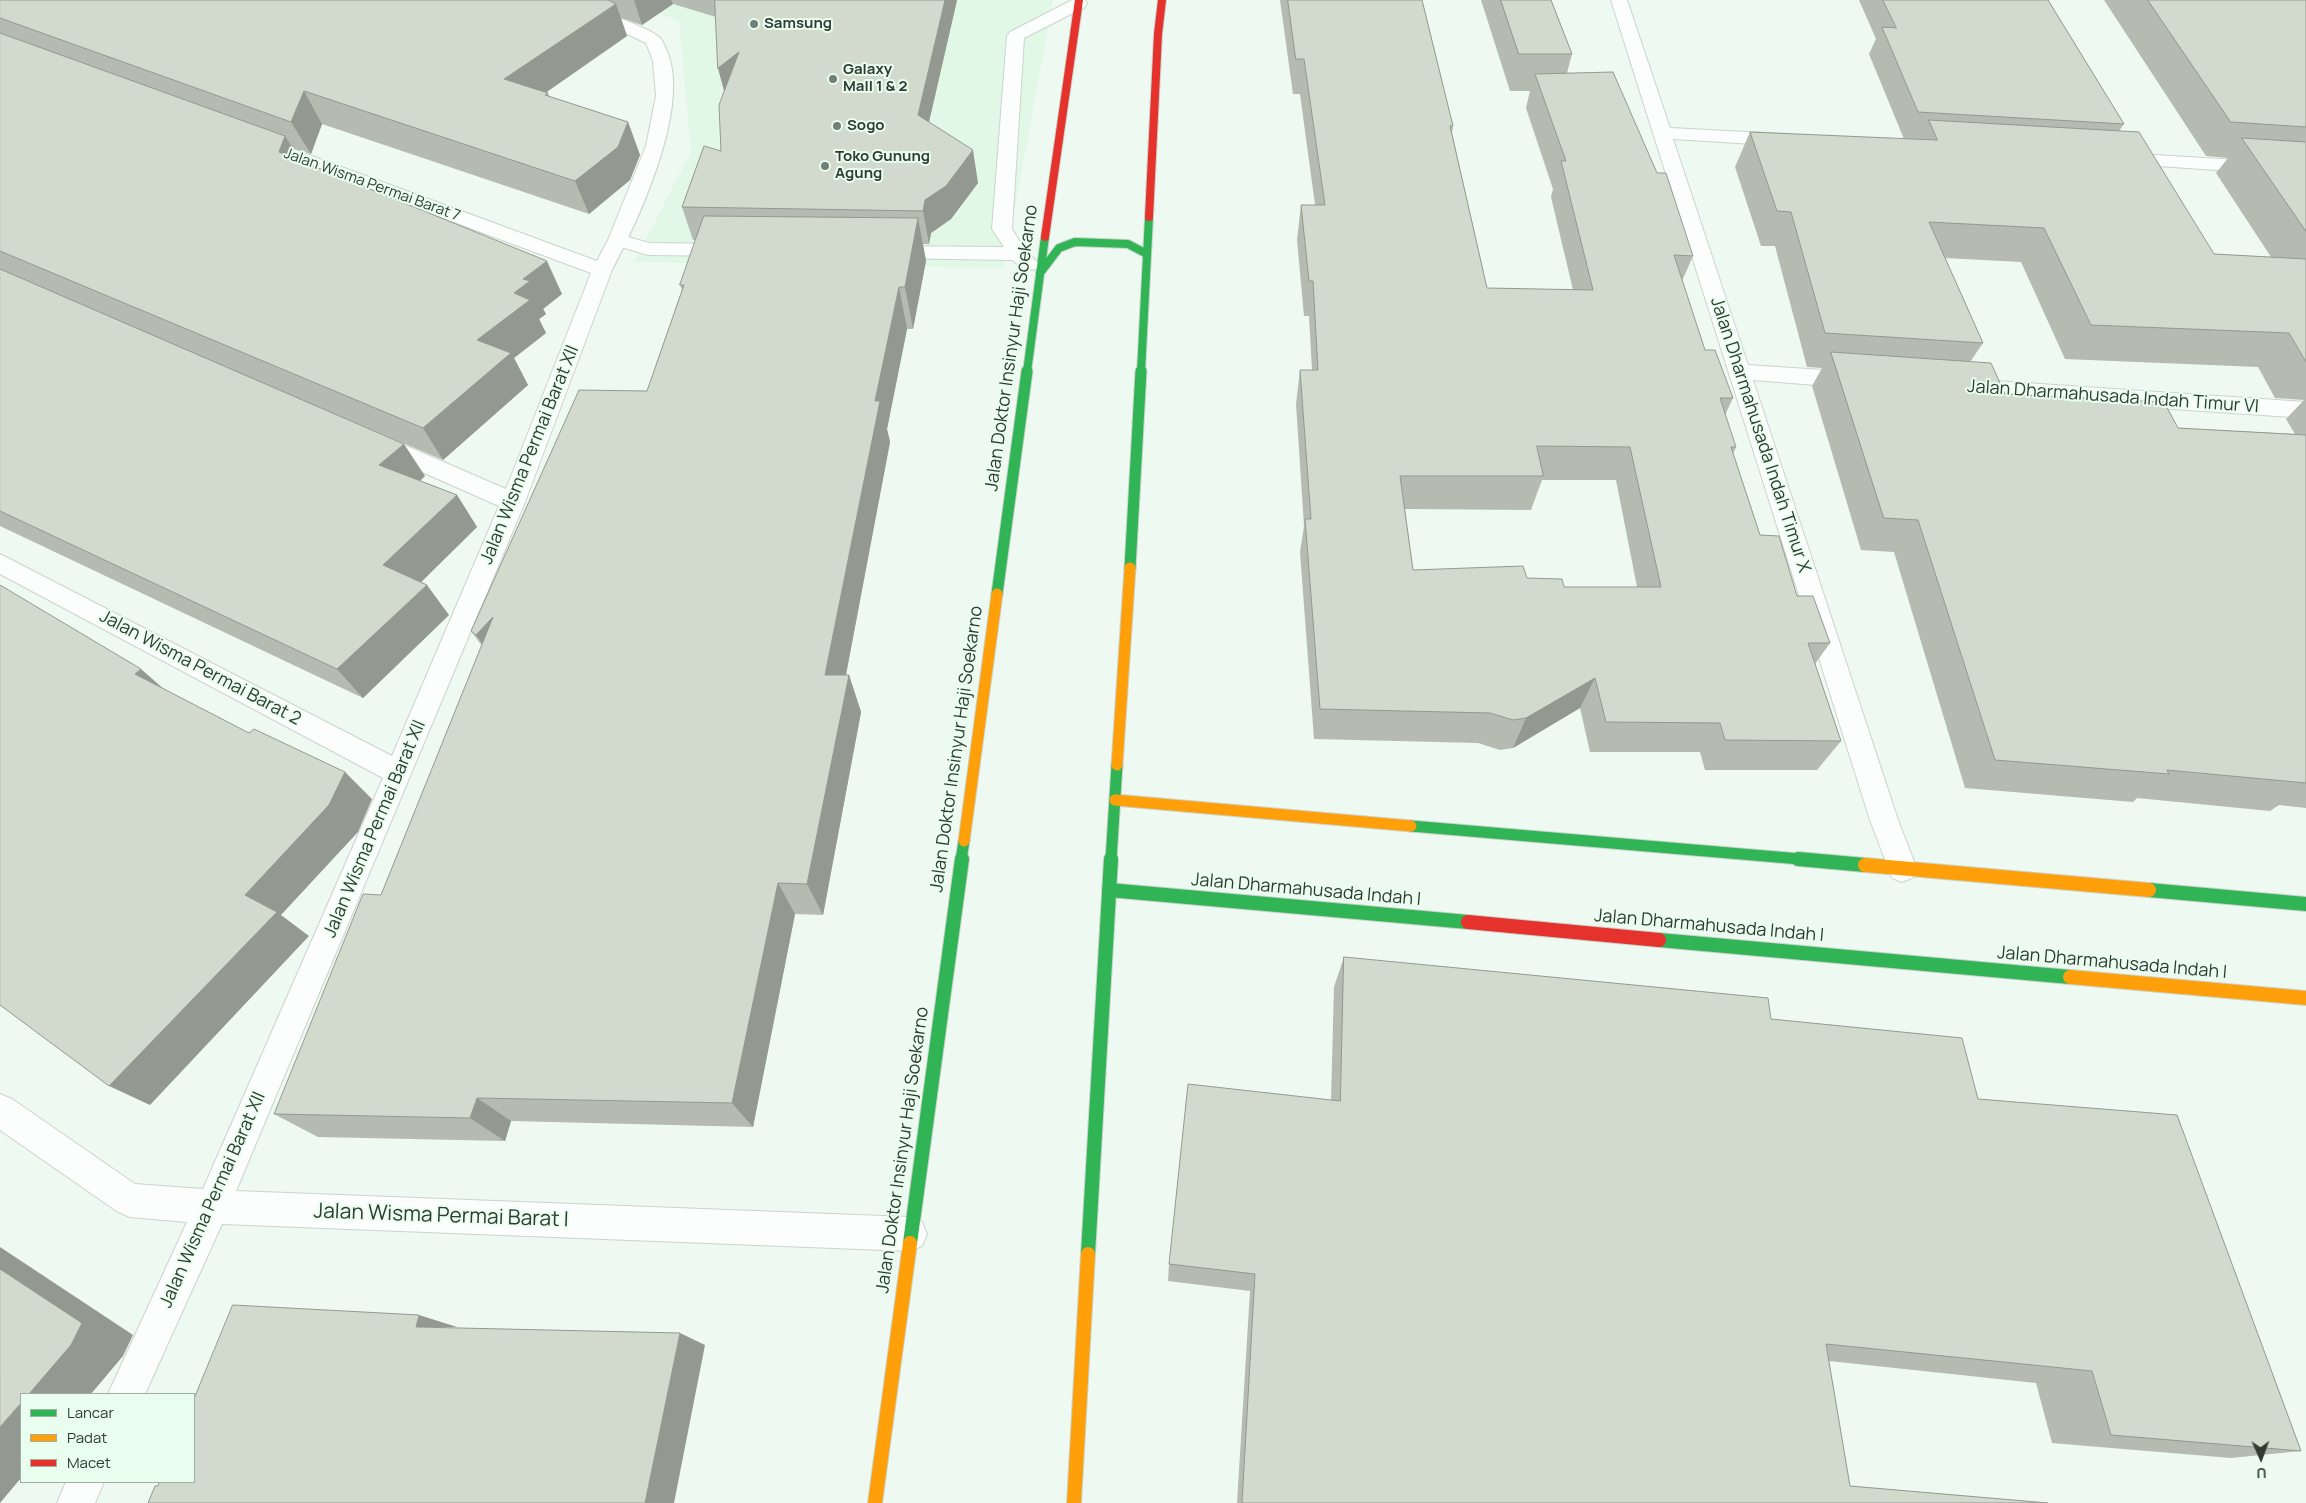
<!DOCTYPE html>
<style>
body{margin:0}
#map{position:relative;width:2306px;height:1503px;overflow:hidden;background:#eef9f1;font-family:Manrope,sans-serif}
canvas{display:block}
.legend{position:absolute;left:20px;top:1393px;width:175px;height:90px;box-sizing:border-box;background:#e9feee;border:1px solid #9fb0a3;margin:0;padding:6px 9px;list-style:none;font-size:15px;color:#313b33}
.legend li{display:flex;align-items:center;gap:10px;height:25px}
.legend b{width:25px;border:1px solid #9fb0a3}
.north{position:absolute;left:2236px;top:1433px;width:50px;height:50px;-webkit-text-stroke:4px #e9feee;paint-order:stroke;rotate:178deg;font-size:14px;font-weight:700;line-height:20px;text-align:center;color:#313b33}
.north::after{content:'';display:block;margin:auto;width:18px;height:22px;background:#313b33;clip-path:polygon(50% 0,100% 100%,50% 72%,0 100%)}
</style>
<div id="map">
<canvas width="2306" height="1503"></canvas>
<ul class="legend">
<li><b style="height:6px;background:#30b455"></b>Lancar</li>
<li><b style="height:6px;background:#ff9f0a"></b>Padat</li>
<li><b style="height:6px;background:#e5322d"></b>Macet</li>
</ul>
<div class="north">U</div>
</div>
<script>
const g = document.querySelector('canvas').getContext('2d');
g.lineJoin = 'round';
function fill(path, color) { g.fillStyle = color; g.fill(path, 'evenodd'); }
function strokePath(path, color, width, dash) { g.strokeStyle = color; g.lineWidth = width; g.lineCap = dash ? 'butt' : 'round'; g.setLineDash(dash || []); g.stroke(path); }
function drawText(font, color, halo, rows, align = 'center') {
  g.font = font + ' Manrope,sans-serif'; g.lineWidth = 4; g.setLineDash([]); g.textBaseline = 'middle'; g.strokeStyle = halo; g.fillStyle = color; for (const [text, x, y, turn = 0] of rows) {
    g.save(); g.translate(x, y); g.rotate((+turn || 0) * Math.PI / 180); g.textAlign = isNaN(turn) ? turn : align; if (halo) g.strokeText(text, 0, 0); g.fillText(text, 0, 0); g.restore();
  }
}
const built = new Path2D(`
 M612 0H1053L1004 268 634 262 691 152 679 20Z`);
const lane = new Path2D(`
 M1072 0H1085L1087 3 1085 7 1024 38 1012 229 1025 250 1039 264 1036 269C1025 271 1021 268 1013 260L887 258 880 256 877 252 880 248 887 246 1004 247 992 229 1007 36 1010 32Z
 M618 234 649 243 731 244 738 246 741 250 738 254 731 256 648 255 611 244 608 240 611 236Z`);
const street = new Path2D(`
 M535 0C543 0 553 0 561 0 578 3 649 26 660 38 663 41 665 47 667 51 691 107 639 219 612 270L525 502 236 1191 910 1217 922 1222 927 1234 922 1246 910 1251 222 1224 145 1394H108L187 1222 130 1217 118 1212 0 1130V1094L12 1099 135 1184 203 1189 383 778 0 574V554L392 756 499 506 372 450 368 444 372 438 380 436 388 438 506 489 591 273 257 149 255 145 257 141 264 139 271 141 597 261 608 240 646 146 656 96 653 61 646 43 608 25 537 4Z
 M1611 0H1627L1670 128 1785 134 1792 136 1794 140 1792 144 1785 146 1673 139 1748 365 1853 372 1861 375 1864 380 1861 385 1853 388 1753 380 1898 820 1917 869 1912 878 1902 882 1892 878 1870 820Z
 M2120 153 2306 164V176L2113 163 2110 159 2113 155Z
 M1966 379 2306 402V418L1966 395 1958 392 1955 387 1958 382Z
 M66 1482H104L95 1503H57Z`);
const fastFar2 = new Path2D(`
 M1040 273 1059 248 1075 242 1128 244 1147 254
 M1027 372 1045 237
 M1141 372 1149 217`);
const fastFar1 = new Path2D(`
 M1130 568 1141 371
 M997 594 1027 371
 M1411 826 1812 860
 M961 860 964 841
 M1111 860 1117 765`);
const fast = new Path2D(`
 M1798 859 1865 865
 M1109 890 1468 922
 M2149 890 2306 904
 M1659 940 2070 977
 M910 1243 962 859
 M1088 1254 1111 859`);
const slowFar1 = new Path2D(`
 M1117 765 1130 568
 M1115 800 1411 826
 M964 841 997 594`);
const slow = new Path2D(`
 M1865 865 2149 890
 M2070 977 2306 998
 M875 1503 910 1243
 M1074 1503 1088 1254`);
const jamFar1 = new Path2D(`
 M1149 217 1158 34 1162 0
 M1045 237 1079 0`);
const jam = new Path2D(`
 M1468 922 1659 940`);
const wall = new Path2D(`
 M0 0H957L929 122 978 183 951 219 931 233 929 244H923L926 261 913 329H907L887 429 890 442 846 675H849L861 712 823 915 795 914 753 1127 511 1121 505 1141 318 1137 274 1114 381 895 482 646 471 631 647 391 682 290 680 285 696 240H693L682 207 721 151 724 91 718 68 716 17 673 4 642 25 621 18 627 36 546 92 548 93 550 97 628 122 640 155 630 180 589 214 322 124 311 154 292 148 300 160 562 294 543 309 546 314 539 319 546 333 514 358 528 385 443 460 323 409 425 476 420 481 457 495 477 527 421 582 449 615 363 698 0 526Z
 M1280 0H1422L1453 126 1452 133 1487 288 1573 290 1551 197 1553 189 1526 108 1530 91H1510L1481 0H1551L1572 54 1567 73 1693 256 1682 281 1705 350 1733 398 1725 415 1736 447 1733 454 1760 535 1797 596 1830 643 1815 664 1841 741 1817 770H1705L1700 752H1590L1580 708 1513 748 1500 750 1478 743 1314 739 1300 552 1304 526 1296 404 1300 370H1312L1309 316H1304L1297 240 1301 205H1315L1300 94H1293ZM1542 480H1616L1637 587H1564L1527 578 1413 570 1405 509 1531 510Z
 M1859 0H2048L2124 124 2119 131 2214 254 2271 257 2216 173 2228 158 2206 156 2104 0H2306V808L2279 805 2270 811 2137 798 2133 802 1965 788 1894 552 1861 550 1812 386 1822 368 1807 367 1775 246H1761L1735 167 1750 132 1904 139 1869 54 1876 39ZM1945 258 2021 262 2065 359 2258 367 2275 398 2304 400 2286 419 2295 434 2178 428 2005 394 1970 362 1983 343Z
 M1344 957 1771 1019 1978 1099 2301 1451 2231 1458 2052 1443 2036 1383 1829 1361 1850 1486 2048 1503H1237L1250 1291 1168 1281 1169 1264 1331 1100 1334 987Z`);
const shadedWall = new Path2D(`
 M634 0H671L673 4 642 25Z
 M945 0H957L923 148 918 115Z
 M616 4 627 36 518 112 504 79Z
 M739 52 727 101 718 68Z
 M304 91 322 124 311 154 291 122Z
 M628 122 640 155 630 180 589 214 575 181Z
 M285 136 305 169 279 152Z
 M973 150 978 183 951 219 931 233 929 244 923 211 925 200Z
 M918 218 926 261 913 329 905 287Z
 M547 261 562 294 543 309 546 314 539 319 546 333 514 358 528 385 443 460 423 428 477 340 514 293 523 279Z
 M899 287 907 329 887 429 890 442 839 711 825 675 875 401Z
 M404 444 425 476 401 497 379 465Z
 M457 495 477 527 407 596 383 565Z
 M427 585 449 615 363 698 337 669Z
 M493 617 504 673 476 635Z
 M141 669 174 698 135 674Z
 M849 675 861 712 823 915 807 884Z
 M1595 678 1580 708 1513 748 1526 718Z
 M345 772 372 799 358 832 281 915 309 936 150 1105 109 1086 245 895Z
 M778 883 795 914 753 1127 732 1103Z
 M477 1098 511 1121 505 1141 470 1118Z
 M0 1247 133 1335 123 1356 91 1394H29L0 1269Z
 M419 1315 457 1327H416Z
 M680 1333 705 1345 674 1503H645Z
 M21 1403V1478L0 1503V1427Z`);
const building = new Path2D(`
 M0 0H608L616 4 504 79 548 93 545 95 628 122 618 147 575 181 304 91 291 122 0 18Z
 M715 0H945L918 115 973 150 946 186 925 200 923 211 682 207 704 146 721 151 719 105 739 52 718 68Z
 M1288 0H1422L1453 126H1450L1487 288 1593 290 1561 161H1566L1535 74 1613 72 1657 173H1666L1693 256 1674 255 1705 350H1715L1733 398H1720L1736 447H1731L1760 535 1779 536 1797 596H1813L1830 643H1808L1841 741 1725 740 1720 723 1606 722 1595 678 1526 718 1513 720 1490 713 1320 709 1305 519H1311L1300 370H1318L1313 281H1309L1301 205H1325L1304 59H1296ZM1537 446 1630 447 1661 587H1564L1562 579 1527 578 1523 566 1413 570 1400 476H1543Z
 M1501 0H1551L1572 54H1519Z
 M1883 0H2048L2124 124 1918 112 1882 27 1896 28Z
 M2148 0H2306V127L2231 122Z
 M0 33 285 136 279 152 547 261 523 279 530 281 514 293 530 300 477 340 511 353 423 428 0 251Z
 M1929 120 2139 132 2214 254 2306 259V362L2289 333 2091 325 2044 228 1929 222 1983 343 1825 333 1791 212 1777 211 1750 132 1937 140Z
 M2242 138 2306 142V231Z
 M704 216 918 218 905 287H899L875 401H880L825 675H849L807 884 778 883 732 1103 477 1098 470 1118 274 1114 363 894 381 895 493 617 476 635 471 631 579 390 647 391 684 285H680Z
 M0 269 404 444 379 465 457 495 383 565 427 585 337 669 0 511Z
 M1831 352 1991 363 2005 394 2164 402 2178 428 2306 435V783L2167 770 2169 774 1995 760 1918 520 1884 518Z
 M0 585 141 669 135 674 249 733 254 729 345 772 329 805 245 895 277 912 109 1086 0 1005Z
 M1344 957 1768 998 1771 1019 1962 1038 1978 1099 2177 1115 2301 1451 2111 1435 2092 1371 1826 1344 1850 1486 2048 1503H1242L1255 1274 1169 1264 1188 1084 1340 1101Z
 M0 1269 82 1323 71 1345 29 1394H21V1403L0 1427Z
 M233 1305 419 1315 416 1327 680 1333 645 1503H148L155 1486H158L159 1482H194V1399Z`);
const markers = [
 [754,24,5,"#737e76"],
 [833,79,5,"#737e76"],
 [837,126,5,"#737e76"],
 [825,166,5,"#737e76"]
];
const farPoinames = [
 ["Samsung",764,24],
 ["Galaxy",843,70],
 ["Mall 1 & 2",843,87],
 ["Sogo",847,126],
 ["Toko Gunung",835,157],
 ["Agung",835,174]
];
const farStreetnames = [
 ["Jalan Wisma Permai Barat 7",372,185,20]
];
const streetNames = [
 ["Jalan Doktor Insinyur Haji Soekarno",1012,348,-82],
 ["Jalan Dharmahusada Indah Timur VI",2113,397,4],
 ["Jalan Dharmahusada Indah Timur X",1760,435,72],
 ["Jalan Wisma Permai Barat XII",530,455,-68],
 ["Jalan Wisma Permai Barat 2",200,668,28],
 ["Jalan Doktor Insinyur Haji Soekarno",957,749,-82],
 ["Jalan Wisma Permai Barat XII",375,829,-67],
 ["Jalan Dharmahusada Indah I",1306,890,5],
 ["Jalan Dharmahusada Indah I",1709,926,5],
 ["Jalan Dharmahusada Indah I",2112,963,5],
 ["Jalan Doktor Insinyur Haji Soekarno",903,1150,-82],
 ["Jalan Wisma Permai Barat XII",213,1200,-66]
];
const nearStreetnames = [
 ["Jalan Wisma Permai Barat I",441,1216,2]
];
fill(built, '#e1f8e6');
strokePath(lane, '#cad4cc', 2);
strokePath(street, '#cad4cc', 2);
strokePath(fastFar2, '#cad4cc', 10);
strokePath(fastFar1, '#cad4cc', 13);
strokePath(fast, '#cad4cc', 16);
strokePath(slowFar1, '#cad4cc', 13);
strokePath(slow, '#cad4cc', 16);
strokePath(jamFar1, '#cad4cc', 10);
strokePath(jam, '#cad4cc', 16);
fill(lane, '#fcfefd');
fill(street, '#fcfefd');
strokePath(fastFar2, '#30b455', 8);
strokePath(fastFar1, '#30b455', 11);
strokePath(fast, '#30b455', 14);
strokePath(slowFar1, '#ff9f0a', 11);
strokePath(slow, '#ff9f0a', 14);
strokePath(jamFar1, '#e5322d', 8);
strokePath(jam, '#e5322d', 14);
fill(wall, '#b5bbb0');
fill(shadedWall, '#939990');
fill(building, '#d2dacd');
strokePath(building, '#939990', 1);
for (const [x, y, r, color] of markers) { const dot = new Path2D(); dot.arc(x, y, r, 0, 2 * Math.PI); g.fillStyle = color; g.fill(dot); strokePath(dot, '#e9feee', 2); }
drawText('bold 15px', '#313b33', '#e9feee', farPoinames, 'left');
drawText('15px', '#313b33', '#e9feee', farStreetnames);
drawText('18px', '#313b33', '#e9feee', streetNames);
drawText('21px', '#313b33', '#e9feee', nearStreetnames);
</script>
